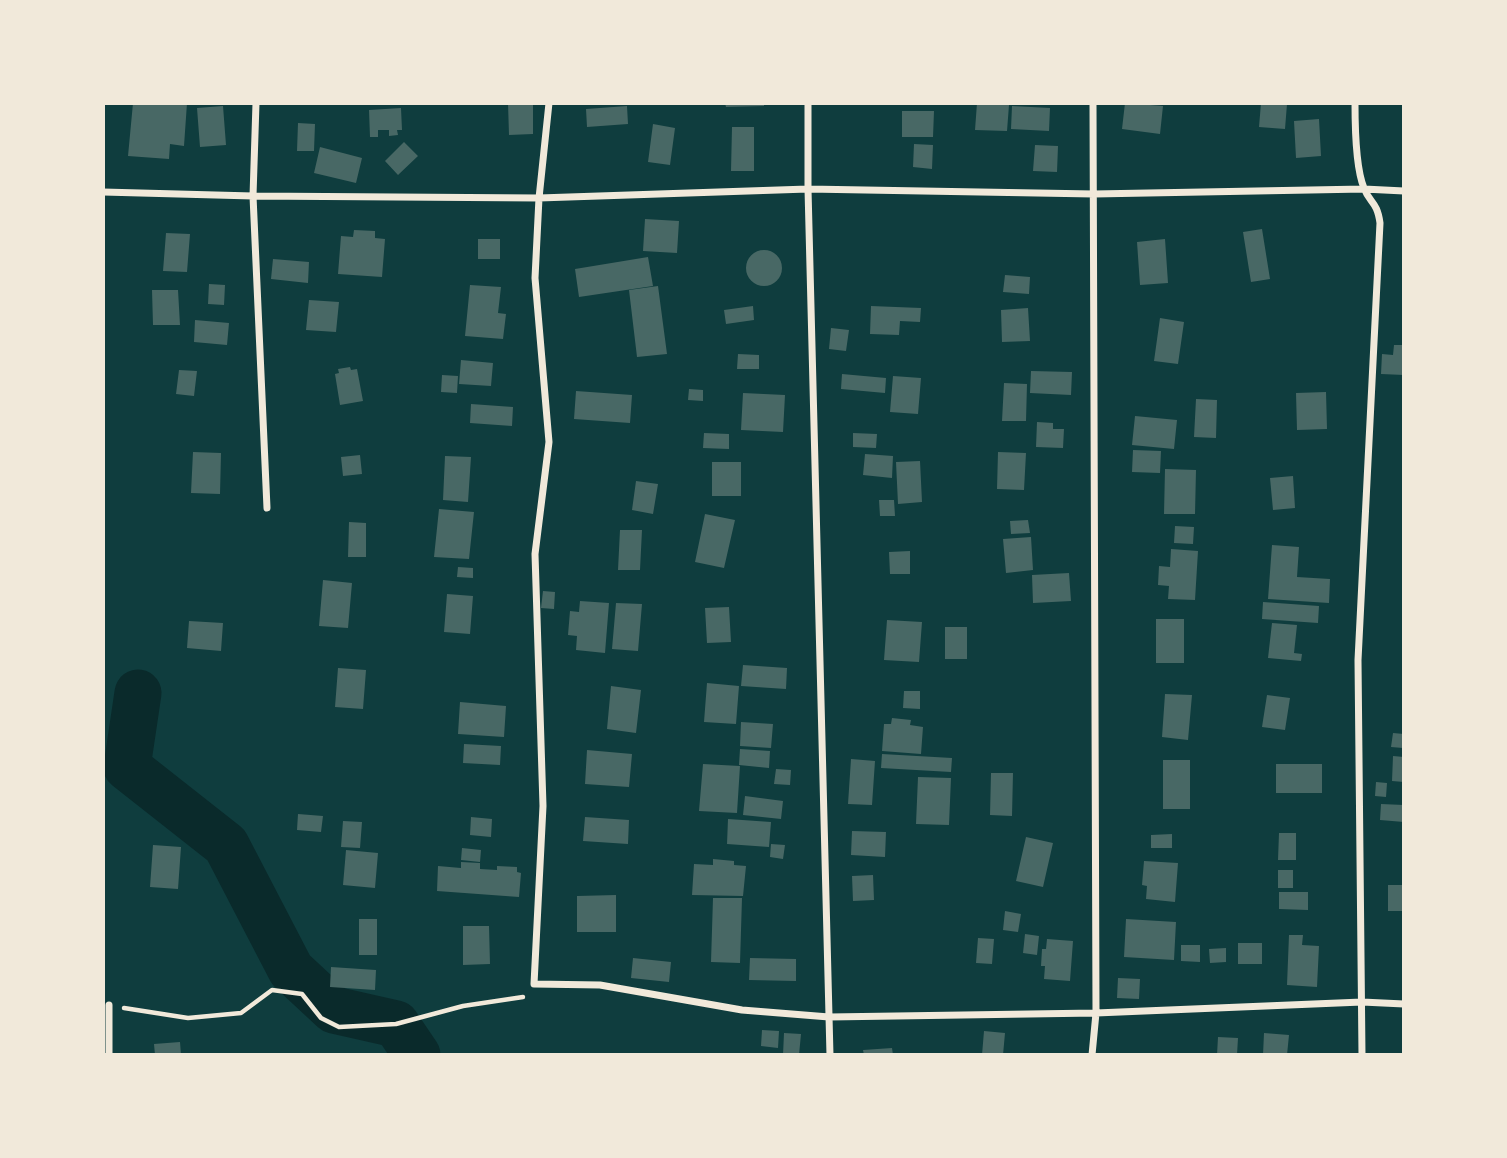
<!DOCTYPE html>
<style>
body{margin:0}
#map{position:relative;width:1507px;height:1158px;overflow:hidden;background:#0f3d3e;font-family:"Archivo Narrow",sans-serif}
canvas{display:block}
.frame{position:absolute;inset:0;border:105px solid #f1e9da;pointer-events:none}
</style>
<div id="map">
<canvas width="1507" height="1158"></canvas>
<div class="frame"></div>
</div>
<script>
const g = document.querySelector('canvas').getContext('2d');
g.lineJoin = 'round';
function strokePath(path, color, width, dash) { g.strokeStyle = color; g.lineWidth = width; g.lineCap = dash ? 'butt' : 'round'; g.setLineDash(dash || []); g.stroke(path); }
function fill(path, color) { g.fillStyle = color; g.fill(path, 'evenodd'); }
const river = new Path2D(`
 M138 693 127 767 226 845 291 970 334 1010 396 1024 417 1055`);
const building = new Path2D(`
 M133 103H187L184 146 170 144 169 159 128 156Z
 M508 103H533V134L509 135Z
 M725 103H764V106L726 107Z
 M977 103 1009 105 1007 131 975 130Z
 M1125 103 1163 106 1160 134 1122 129Z
 M1261 103 1287 104 1285 129 1259 127Z
 M223 106 226 145 200 147 197 108Z
 M627 106 628 124 587 127 586 109Z
 M1012 106 1050 108 1049 131 1011 129Z
 M401 108 402 130H397L398 135 389 136V130H378V137H370L369 110Z
 M902 111H934L933 137H902Z
 M1319 119 1321 156 1296 158 1294 121Z
 M298 123 315 124 314 151H297Z
 M653 124 675 128 670 165 648 162Z
 M732 127H754V171H731Z
 M404 142 418 156 398 175 385 161Z
 M914 144 933 145 932 169 913 167Z
 M1035 145 1058 146 1057 172 1033 171Z
 M320 147 362 158 356 183 314 173Z
 M645 219 679 221 677 253 643 251Z
 M1262 229 1270 279 1251 282 1243 232Z
 M354 230 375 231V238L385 239 382 277 338 274 341 236 353 237Z
 M166 233 190 234 187 272 163 271Z
 M478 239H500V259H478Z
 M1165 239 1168 283 1140 285 1137 242Z
 M746 268a18 18 0 1 1 36 0a18 18 0 1 1-36 0Z
 M648 257 653 286 579 297 575 269Z
 M273 259 309 262 308 283 271 279Z
 M1005 275 1030 277 1029 294 1003 292Z
 M209 284 225 285 224 305 208 304Z
 M470 285 501 287 498 313 506 314 503 339 465 336Z
 M658 286 667 354 637 357 629 290Z
 M152 290H178L180 325H153Z
 M309 300 339 302 336 332 306 330Z
 M753 306 754 320 726 324 724 310Z
 M871 306 921 308 920 322 900 321 899 335 870 334Z
 M1028 308 1030 341 1002 342 1001 310Z
 M1160 318 1184 322 1178 364 1154 361Z
 M195 320 229 323 227 345 194 342Z
 M831 328 849 330 846 351 829 349Z
 M1394 345H1404V375L1381 374 1382 354 1393 355Z
 M738 354 759 355V369H737Z
 M461 360 493 363 491 386 459 384Z
 M350 367 351 370 357 369 363 401 340 405 335 374 339 373 338 369Z
 M179 370 197 371 194 396 176 394Z
 M1031 371 1072 372 1071 395 1030 393Z
 M842 374 886 378 885 393 841 389Z
 M442 375 458 376 457 393 441 392Z
 M893 376 921 378 918 414 890 412Z
 M1004 383 1027 384 1026 421H1002Z
 M689 389 703 390V401L688 400Z
 M576 391 632 395 630 423 574 419Z
 M1326 392 1327 429 1297 430 1296 393Z
 M743 393 785 395 783 432 741 430Z
 M1196 399 1217 400 1216 438 1194 437Z
 M471 404 513 407 512 426 470 423Z
 M1135 416 1177 420 1174 449 1132 445Z
 M1037 422 1053 423V429H1064L1063 448 1036 447Z
 M704 433 729 434V449L703 448Z
 M853 433 877 434 876 448 853 447Z
 M1133 450 1161 451 1160 473 1132 472Z
 M193 452 221 453 220 494 191 493Z
 M998 452 1026 453 1024 490 997 489Z
 M865 454 893 456 892 478 863 475Z
 M360 455 362 474 343 476 341 457Z
 M445 456 471 457 468 502 443 500Z
 M920 461 922 502 898 504 896 462Z
 M712 462H741V496H712Z
 M1165 469 1196 470 1195 514H1164Z
 M1293 476 1295 508 1273 510 1270 478Z
 M636 481 658 484 653 514 632 510Z
 M879 500H894L895 516H880Z
 M439 509 474 512 469 559 434 557Z
 M705 514 735 520 724 568 695 562Z
 M1028 520 1030 533 1011 534 1010 521Z
 M349 522 366 523V557H348Z
 M1175 526 1194 527 1193 544 1174 543Z
 M620 530H642L640 570H618Z
 M1031 537 1033 570 1006 573 1003 539Z
 M1272 545 1299 547 1297 577 1330 579 1329 603 1268 599Z
 M1171 549 1198 551 1195 600 1168 599 1169 586 1158 585 1159 566 1170 567Z
 M910 551V574H890L889 552Z
 M458 567 473 568V578L457 577Z
 M1069 573 1071 601 1033 603 1032 575Z
 M323 580 352 583 348 628 319 626Z
 M543 591 555 592 554 609 541 608Z
 M447 594 473 596 470 634 444 632Z
 M580 601 609 603 605 653 576 650 577 636 568 635 570 611 579 612Z
 M1263 602 1319 606 1318 623 1262 619Z
 M616 603 642 604 638 651 612 649Z
 M729 607 731 642 707 643 705 608Z
 M1156 619H1184V663H1156Z
 M887 620 922 622 919 662 884 660Z
 M189 621 223 623 221 651 187 648Z
 M1272 623 1297 625 1294 653 1302 654 1301 661 1268 658Z
 M945 627H967V659H945Z
 M743 665 787 668 786 689 741 686Z
 M338 668 366 670 363 709 335 707Z
 M707 683 739 686 736 724 704 722Z
 M611 686 641 690 636 733 607 729Z
 M904 691H920V709L903 708Z
 M1165 694 1192 695 1188 740 1162 737Z
 M1267 695 1290 698 1285 730 1262 727Z
 M460 702 506 706 504 737 458 734Z
 M892 718 911 720 910 725 923 727 921 754 882 751 884 724H891Z
 M741 722 773 724 771 748 740 746Z
 M1393 733 1404 734 1403 748 1391 747Z
 M464 744 501 746 500 765 463 763Z
 M740 749 770 751 769 768 739 765Z
 M587 750 632 754 629 787 585 784Z
 M882 754 952 758 951 772 881 768Z
 M1393 756 1404 757V782L1392 781Z
 M851 759 875 761 872 805 848 804Z
 M1163 760H1190V809H1163Z
 M703 764 740 766 737 813 699 811Z
 M1276 764H1322V793H1276Z
 M776 769 791 770 790 785 774 784Z
 M991 773H1013L1012 816 990 815Z
 M918 777 951 778 949 825 916 824Z
 M1376 782 1387 783 1386 797 1375 796Z
 M745 796 783 801 781 819 743 815Z
 M1381 804 1404 805V822L1380 820Z
 M298 814 323 816 321 832 297 830Z
 M471 817 492 819 491 837 470 835Z
 M585 817 629 820 628 844 583 841Z
 M728 819 771 822 769 847 727 844Z
 M343 821 362 822 360 848 341 847Z
 M852 831 886 832 885 857 851 855Z
 M1279 833H1296V860H1278Z
 M1172 834V848H1151V835Z
 M1026 837 1053 843 1043 887 1016 881Z
 M771 844 785 845 783 859 770 857Z
 M153 845 181 847 178 889 150 887Z
 M462 848 481 850 480 862 461 860Z
 M346 850 378 853 375 888 343 885Z
 M713 859 734 861V865L746 866 743 896 692 895 694 864 713 865Z
 M1144 861 1178 863 1175 902 1146 899 1147 886 1142 885Z
 M461 862 480 863V869L497 870V866L517 867V872L521 873 519 897 437 891 438 866 461 868Z
 M1278 870H1293V888H1278Z
 M873 875 874 900 853 901 852 876Z
 M1388 885H1404V911H1388Z
 M1279 892H1308V910L1279 909Z
 M616 895V932H577V896Z
 M713 898H742L740 963 711 962Z
 M1005 911 1021 914 1018 932 1003 930Z
 M359 919H377V955H359Z
 M1126 919 1176 922 1174 960 1124 957Z
 M463 926H489L490 964 463 965Z
 M1025 934 1039 936 1037 955 1023 953Z
 M1289 935H1303L1302 945 1319 946 1317 987 1287 985Z
 M978 938 994 939 992 964 976 963Z
 M1047 939 1073 941 1070 981 1044 979 1045 966H1041L1042 949H1046Z
 M1238 943H1262V964H1238Z
 M1181 945H1200V962L1181 961Z
 M1226 948V962L1210 963 1209 949Z
 M633 958 671 962 669 982 631 978Z
 M750 958 796 959V981L749 980Z
 M331 967 376 970 375 990 330 987Z
 M1118 978 1140 979 1139 999 1117 998Z
 M762 1030 779 1031 778 1048 761 1046Z
 M984 1031 1005 1033 1003 1055H982Z
 M784 1033 801 1034 799 1055H783Z
 M1264 1033 1289 1035 1287 1055H1263Z
 M1218 1037 1238 1038 1237 1055H1217Z
 M180 1042 181 1055H155L154 1044Z
 M892 1048 893 1055H864L863 1050Z`);
const path = new Path2D(`
 M124 1008 188 1018 241 1013 272 990 302 994 321 1018 339 1027 396 1024 463 1006 523 997`);
const minor = new Path2D(`
 M256 103 253 196 267 508
 M549 103 539 198 535 278 549 442 535 554 543 806 534 984 600 985 742 1010 829 1017 1096 1013 1362 1002 1404 1004
 M808 103V189L830 1055
 M1355 103C1355 125 1356 169 1364 188 1370 204 1377 201 1380 223L1358 660 1362 1055
 M103 192 253 196 539 198 808 189 1094 194 1364 189 1404 191
 M109 1055V1005
 M1092 1055 1096 1013 1093 103`);
strokePath(river, '#0a2a2b', 47);
fill(building, '#486865');
strokePath(path, '#f1e9da', 4.5);
strokePath(minor, '#f1e9da', 7);
</script>
